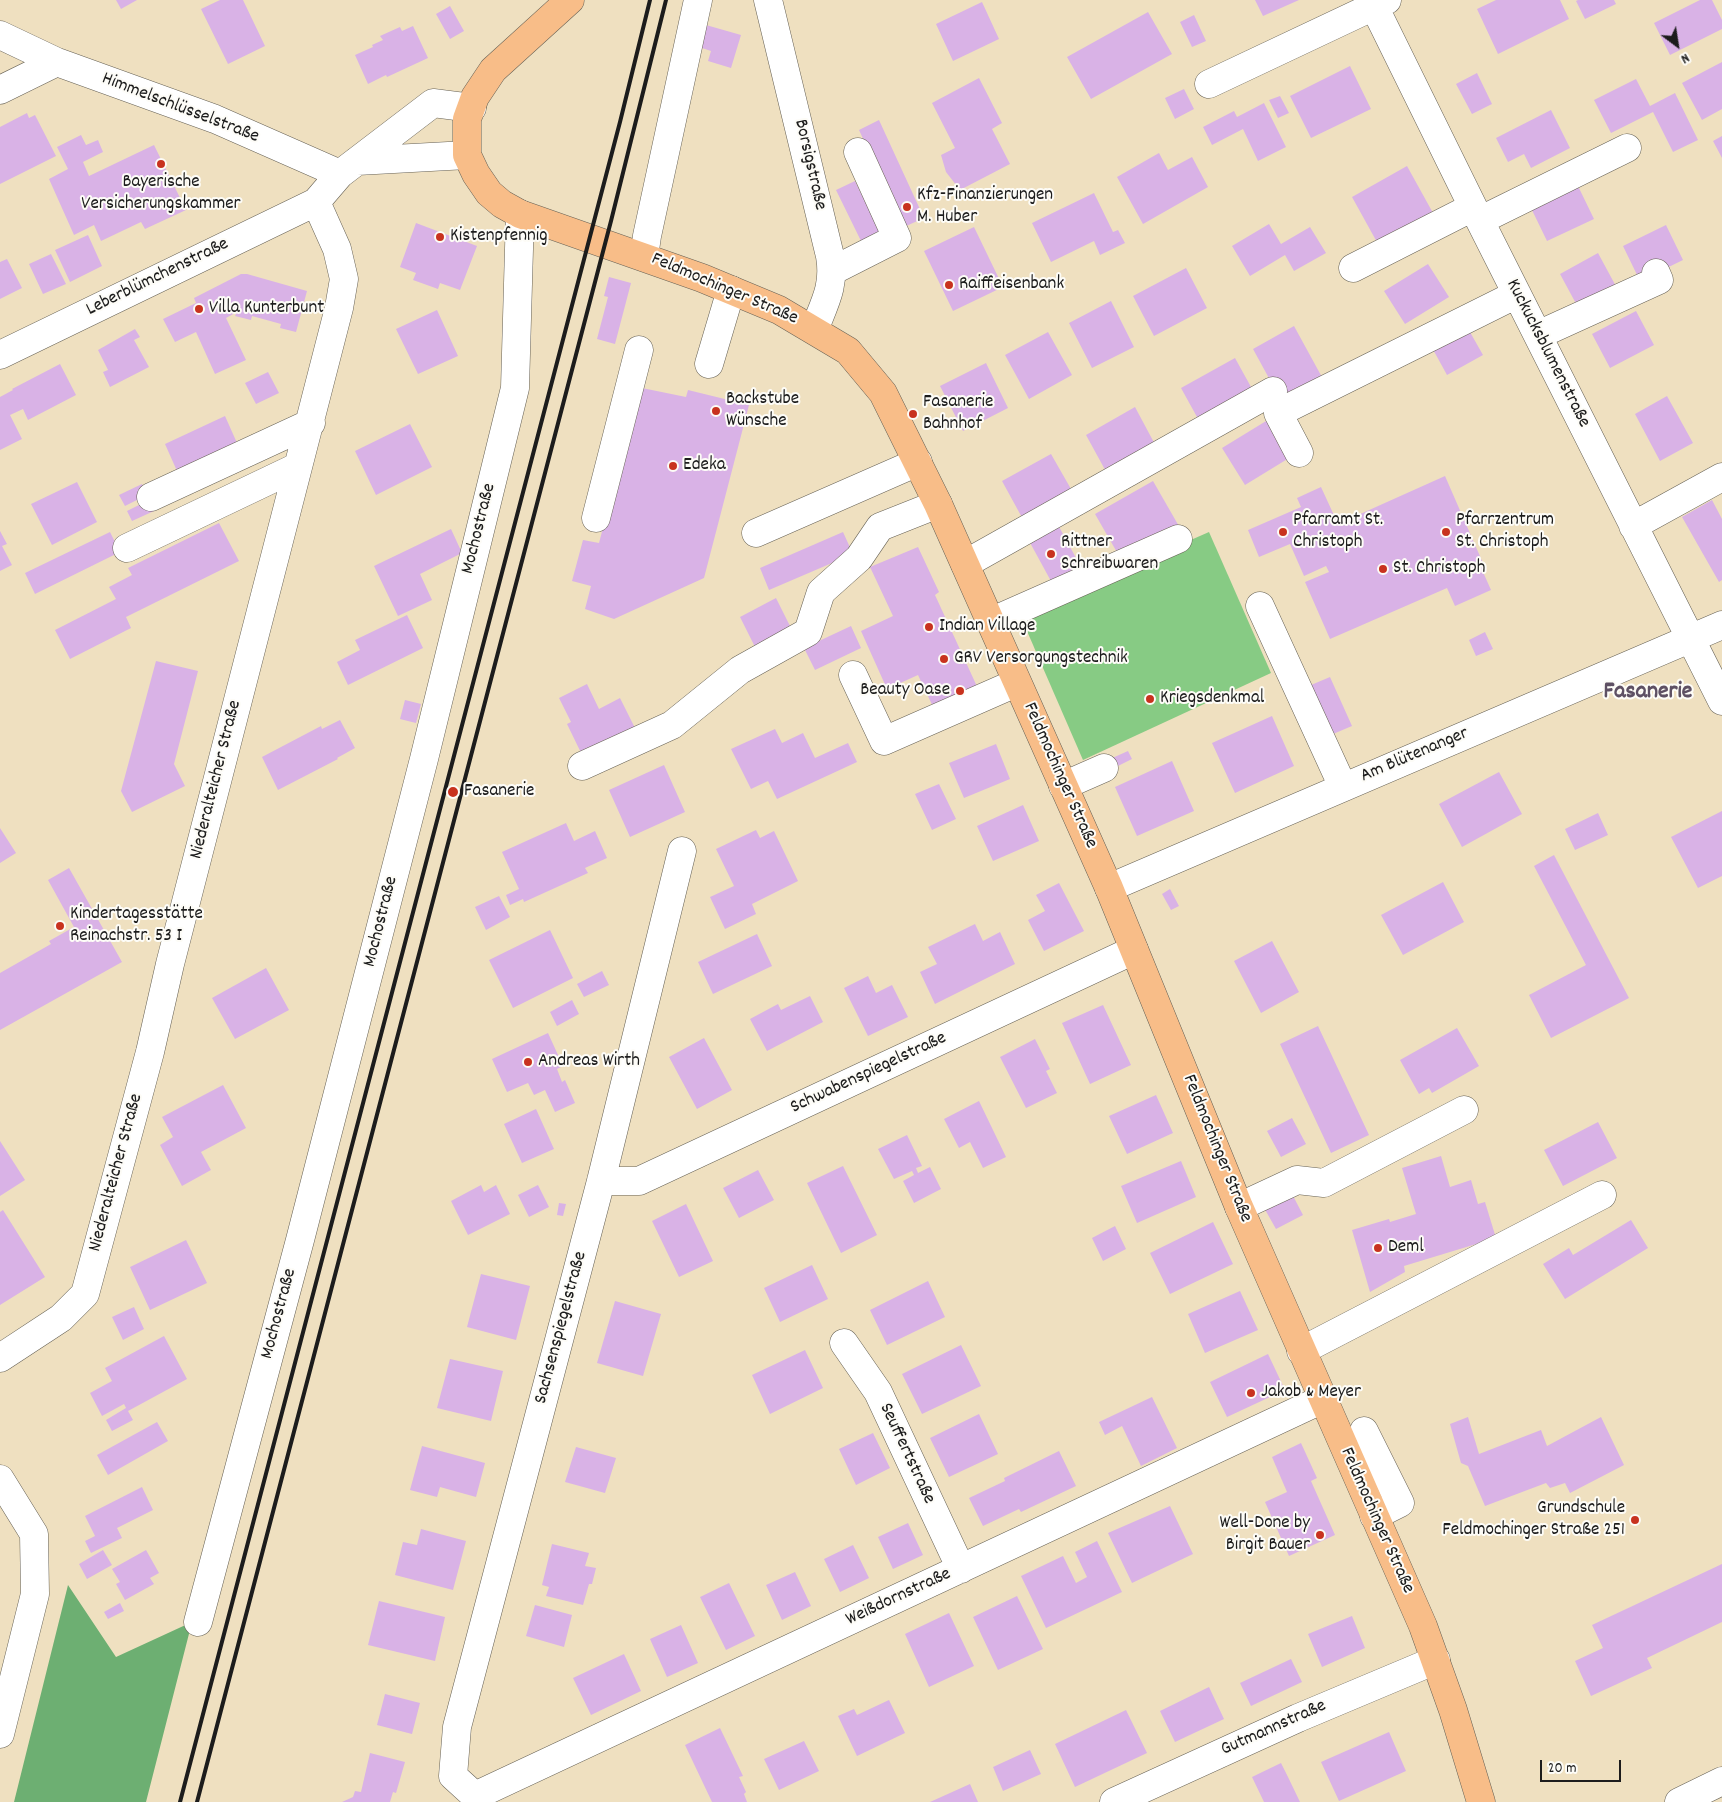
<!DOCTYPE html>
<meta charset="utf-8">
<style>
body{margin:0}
#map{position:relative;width:1722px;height:1802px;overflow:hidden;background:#efe0c0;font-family:Dekko,sans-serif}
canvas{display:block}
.north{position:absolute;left:1652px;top:20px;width:50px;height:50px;-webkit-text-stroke:4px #fdfcf7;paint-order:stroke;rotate:149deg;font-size:14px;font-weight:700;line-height:20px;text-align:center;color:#1c1c1c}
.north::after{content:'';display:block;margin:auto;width:18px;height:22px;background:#1c1c1c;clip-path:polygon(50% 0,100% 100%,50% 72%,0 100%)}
.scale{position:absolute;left:1540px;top:1760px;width:81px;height:22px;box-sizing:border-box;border:2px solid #1c1c1c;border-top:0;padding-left:6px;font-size:15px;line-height:18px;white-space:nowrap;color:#1c1c1c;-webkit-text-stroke:4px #fdfcf7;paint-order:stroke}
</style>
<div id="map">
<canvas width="1722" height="1802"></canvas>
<div class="north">N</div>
<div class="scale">20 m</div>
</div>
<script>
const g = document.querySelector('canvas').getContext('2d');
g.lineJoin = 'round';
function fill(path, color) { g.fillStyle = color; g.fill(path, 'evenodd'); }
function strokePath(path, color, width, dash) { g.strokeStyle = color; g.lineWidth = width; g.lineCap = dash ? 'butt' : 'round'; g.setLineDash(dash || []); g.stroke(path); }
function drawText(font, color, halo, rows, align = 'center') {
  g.font = font + ' Dekko,sans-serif'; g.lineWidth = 4; g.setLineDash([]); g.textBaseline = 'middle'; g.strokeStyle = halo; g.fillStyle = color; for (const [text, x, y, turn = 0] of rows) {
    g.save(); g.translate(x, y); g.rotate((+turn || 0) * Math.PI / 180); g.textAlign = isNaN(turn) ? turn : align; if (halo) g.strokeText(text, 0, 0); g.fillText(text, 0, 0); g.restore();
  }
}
const green = new Path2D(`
 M1209 532 1271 673 1083 760 1020 615Z`);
const forest = new Path2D(`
 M68 1585 116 1657 192 1622 146 1802H14Z`);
const building = new Path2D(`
 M116 0H137L121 9Z
 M220 0H243L265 46 228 64 201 9Z
 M1255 0H1299L1263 16Z
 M1496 0H1560L1569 19 1498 54 1477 9Z
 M1578 0H1614L1616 4 1585 19 1576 1Z
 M1700 0H1712L1722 20V29L1670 55 1654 23Z
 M982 2 999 39 953 61 936 24Z
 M450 6 464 31 450 39 436 14Z
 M1148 12 1172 54 1091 99 1067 57Z
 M1194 15 1206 41 1192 47 1180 22Z
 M706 25 741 35 731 68 708 61 711 51 699 47Z
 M413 26 428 58 387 77 386 75 368 84 355 55 373 47 372 45 383 40 380 36 400 27 402 31Z
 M1722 62V109L1702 120 1682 83Z
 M1350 66 1371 109 1311 138 1290 96Z
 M1477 73 1492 104 1472 114 1456 84Z
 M979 78 1002 123 992 129 1010 164 960 190 946 172 941 155 955 148 932 103Z
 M1636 79 1650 106 1675 93 1698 140 1673 152 1653 112 1611 133 1594 100Z
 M1184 89 1194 109 1175 119 1165 98Z
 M1280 96 1289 113 1278 118 1269 100Z
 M1264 103 1286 147 1258 161 1243 129 1212 145 1203 127 1234 111 1237 117Z
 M1551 110 1570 148 1531 168 1524 154 1508 162 1496 138Z
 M27 113 29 118 35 115 56 156 0 184V127Z
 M879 120 924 218 904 227 859 130Z
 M81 135 86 145 98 140 103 152 83 162 89 176 154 145 186 210 145 229 141 222 101 241 94 225 74 235 49 179 68 169 57 147Z
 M1722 136V158L1713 141Z
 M1159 153 1168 170 1192 157 1208 187 1143 224 1117 177Z
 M1407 166 1433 213 1378 244 1352 197Z
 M855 181 880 232 861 241 836 190Z
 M1578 186 1594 219 1547 241 1531 208Z
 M1094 193 1113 232 1118 230 1125 243 1100 255 1094 241 1051 262 1032 223Z
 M416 223 477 246 460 290 440 283 438 289 413 280 416 273 400 267Z
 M1269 224 1281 244 1310 227 1326 253 1294 271 1285 255 1250 276 1232 246Z
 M1666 225 1683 260 1640 281 1623 246Z
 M974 227 1003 287 953 311 924 251Z
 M88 235 102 266 70 282 55 250Z
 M1598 253 1618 290 1580 311 1560 274Z
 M51 254 66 284 43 294 29 264Z
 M7 259 22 288 0 299V262Z
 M1428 264 1449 297 1405 324 1384 291Z
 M1186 268 1207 308 1154 336 1133 296Z
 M241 274H247L307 291 296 332 280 328 281 324 252 316 251 320 235 316 237 312 226 318 246 360 215 374 196 332 175 342 163 319 196 303 194 298Z
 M609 277 631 283 615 344 597 339 608 297 604 296Z
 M1111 301 1134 347 1092 368 1069 323Z
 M437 310 458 356 418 374 396 329Z
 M1636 311 1654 345 1610 368 1592 334Z
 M1466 325 1483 355 1447 375 1430 344Z
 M1294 326 1323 379 1282 402 1253 349Z
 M135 329 140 337 134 340 149 367 110 387 103 372 108 370 98 350Z
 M1048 332 1072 375 1029 399 1005 355Z
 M1235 358 1256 396 1202 426 1181 388Z
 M986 363 1008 408 963 431 940 386Z
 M60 364 76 395 28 420 23 409 10 415 22 439 0 450V397L13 390 12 389Z
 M268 372 279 393 256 404 245 383Z
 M642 388 686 397 688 390 749 405 704 578 614 619 585 609 591 586 572 581 583 540 599 543 635 405Z
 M1667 396 1693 443 1660 461 1635 414Z
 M1135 407 1158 450 1109 477 1086 435Z
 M225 416 241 452 181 480 165 444Z
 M1271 418 1294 455 1245 485 1222 448Z
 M410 424 432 467 376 495 355 451Z
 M1051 454 1075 496 1025 523 1002 481Z
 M1445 476 1486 570 1483 572 1491 590 1455 606 1447 588 1330 639 1305 582 1329 572 1326 566 1304 576 1290 544 1259 557 1248 530 1301 507 1297 498 1321 487 1338 524Z
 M1153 481 1180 528 1122 561 1095 514Z
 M77 482 97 522 52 545 31 504Z
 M142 484 147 495 125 506 119 495Z
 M149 500 154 511 132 521 127 511Z
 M1712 500 1722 519V580L1719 582 1682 517Z
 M219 523 239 561 126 617 131 628 70 659 55 630 116 599 109 587 132 575 128 568Z
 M1057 523 1081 567 1052 583 1028 539Z
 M451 529 462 553 420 574 432 600 398 616 374 566Z
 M0 531 7 544 2 546 12 565 0 571Z
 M110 532 120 552 35 594 25 573Z
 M843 532 853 554 769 590 760 568Z
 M918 547 939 592 935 595 980 693 936 713 918 675 887 689 861 631 893 616 870 567Z
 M776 598 792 630 756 649 740 617Z
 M407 615 423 648 348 685 337 662 360 650 355 640Z
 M851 626 861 648 815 670 804 648Z
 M1485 632 1493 649 1476 656 1469 640Z
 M156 661 198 671 174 764 185 786 132 812 121 791Z
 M1330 677 1352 726 1326 737 1304 688Z
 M587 684 599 709 620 698 639 736 585 761 567 724 571 722 559 698Z
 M405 700 421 704 416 723 400 719Z
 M1272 716 1294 766 1235 793 1212 743Z
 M340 720 355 748 337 758 338 759 278 790 262 757 321 726 322 729Z
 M775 729 782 743 803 733 815 758 848 743 857 762 777 799 768 781 751 789 731 749Z
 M996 744 1010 779 964 798 949 763Z
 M1128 751 1132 759 1106 772 1101 763Z
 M1172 761 1194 811 1137 836 1115 787Z
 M664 765 685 812 630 837 609 790Z
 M1499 772 1522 814 1462 847 1439 804Z
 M939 784 956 819 932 830 915 794Z
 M1023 805 1039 841 993 861 977 826Z
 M1722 811V876L1698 888 1671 837Z
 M1598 813 1608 835 1575 850 1565 829Z
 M566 823 574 841 595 831 607 858 585 868 588 873 524 902 523 899 510 905 506 895 519 889 502 852Z
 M0 828 16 853 0 863Z
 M756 830 760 838 774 831 798 881 752 904 756 914 725 929 710 897 734 886 716 849Z
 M1554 855 1629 998 1551 1038 1529 995 1586 965 1534 866Z
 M69 868 122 962 0 1030V973L51 944 49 941 74 927 48 880Z
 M1443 882 1464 922 1403 955 1381 915Z
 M1059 883 1084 931 1044 951 1028 920 1045 911 1036 895Z
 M1170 889 1179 906 1171 910 1162 894Z
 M499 896 510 917 486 930 475 907Z
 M975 924 983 941 1000 932 1015 964 935 1004 920 972 937 964 928 947Z
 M550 930 573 978 513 1008 489 960Z
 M757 934 772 966 713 994 698 962Z
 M1272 941 1299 992 1261 1013 1234 961Z
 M266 968 289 1010 235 1039 212 998Z
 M602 971 609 985 584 997 577 984Z
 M868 976 876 993 892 985 908 1017 868 1036 844 988Z
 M810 996 823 1022 767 1051 750 1019 778 1004 781 1010Z
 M572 1000 579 1014 557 1026 550 1012Z
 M1103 1005 1131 1065 1090 1084 1062 1023Z
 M1318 1026 1369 1135 1331 1153 1280 1044Z
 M1457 1028 1479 1066 1432 1093 1429 1088 1419 1094 1400 1060Z
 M548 1033 563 1066 557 1069 562 1082 565 1080 575 1103 555 1112 545 1090 534 1095 528 1083 507 1092 492 1059Z
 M704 1038 732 1090 697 1109 669 1057Z
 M1035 1039 1050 1069 1046 1071 1057 1093 1026 1108 1000 1057Z
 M223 1085 246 1128 201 1152 211 1170 182 1186 160 1145 173 1137 162 1117Z
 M1156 1095 1173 1133 1127 1154 1109 1116Z
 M979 1101 1006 1157 983 1168 970 1142 959 1148 944 1119Z
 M536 1109 554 1149 522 1163 504 1124Z
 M1292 1118 1306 1144 1281 1157 1267 1131Z
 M1598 1122 1617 1158 1563 1186 1544 1150Z
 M907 1135 922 1166 916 1168 918 1173 930 1167 941 1189 914 1203 903 1181 914 1175 912 1171 894 1179 878 1149Z
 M0 1141 25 1180 0 1196Z
 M1441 1156 1450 1187 1471 1180 1478 1204 1485 1202 1496 1238 1404 1266 1405 1272 1370 1292 1352 1230 1389 1219 1390 1222 1416 1214 1402 1168Z
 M1181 1161 1196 1197 1137 1223 1121 1186Z
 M843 1166 877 1235 841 1253 807 1183Z
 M758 1170 774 1200 739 1218 723 1188Z
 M481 1185 484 1192 496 1185 510 1214 468 1235 451 1201Z
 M538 1185 549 1207 529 1217 518 1195Z
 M1291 1192 1303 1215 1276 1229 1263 1206Z
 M559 1203 566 1204 563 1216 557 1215Z
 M686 1204 713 1261 679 1277 652 1221Z
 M3 1210 45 1277 0 1305V1212Z
 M1631 1220 1648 1248 1565 1299 1543 1264 1569 1248 1573 1255Z
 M1213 1222 1233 1264 1170 1294 1150 1253Z
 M1115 1226 1126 1249 1103 1261 1092 1238Z
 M186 1240 207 1283 150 1310 130 1267Z
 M812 1265 828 1299 780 1322 764 1288Z
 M481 1274 530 1286 516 1340 467 1327Z
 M928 1281 945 1317 887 1345 870 1310Z
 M1240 1291 1258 1330 1205 1353 1188 1314Z
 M615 1301 661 1314 643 1376 597 1363Z
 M134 1307 144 1329 123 1340 112 1317Z
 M164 1336 187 1379 128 1411 133 1420 112 1431 106 1420 126 1408 124 1404 102 1416 90 1393 112 1381 105 1368Z
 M961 1345 981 1386 922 1414 902 1374Z
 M805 1350 823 1388 770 1414 752 1375Z
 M1268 1354 1285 1390 1227 1417 1210 1382Z
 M450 1359 503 1371 491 1421 437 1408Z
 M1152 1397 1177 1448 1141 1466 1122 1426 1105 1435 1099 1422Z
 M979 1414 998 1454 949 1477 930 1438Z
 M1468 1417 1479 1454 1541 1430 1547 1446 1601 1417 1624 1465 1570 1493 1565 1483 1550 1488 1546 1483 1485 1506 1468 1466 1461 1463 1450 1424Z
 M157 1422 168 1441 108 1475 97 1455Z
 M873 1433 890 1468 856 1485 839 1449Z
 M1301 1443 1317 1478 1311 1481 1335 1535 1289 1556 1265 1502 1287 1492 1272 1457Z
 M422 1446 485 1463 476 1497 440 1487 437 1497 410 1490Z
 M576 1447 616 1458 605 1493 565 1482Z
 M1059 1451 1076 1486 1021 1512 1019 1509 983 1526 969 1498 1005 1481 1004 1478Z
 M142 1487 153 1510 117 1528 122 1538 91 1553 85 1541 95 1536 85 1516Z
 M1170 1506 1193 1554 1132 1583 1108 1533Z
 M908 1523 923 1555 893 1569 878 1537Z
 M421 1529 466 1541 453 1590 395 1575 403 1542 417 1545Z
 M1097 1541 1122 1592 1046 1628 1021 1576 1063 1556 1076 1583 1087 1577 1075 1552Z
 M552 1544 589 1553 585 1566 596 1568 592 1584H589L583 1605 546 1596 549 1587 542 1585Z
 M853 1545 869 1578 840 1592 824 1559Z
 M103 1550 112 1565 87 1579 79 1564Z
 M146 1550 159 1573 150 1578 154 1584 125 1600 116 1584 120 1582 112 1569Z
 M1722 1564V1622L1647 1658 1652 1668 1591 1696 1575 1661 1603 1648 1592 1625Z
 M795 1572 811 1606 782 1620 766 1585Z
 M729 1583 755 1636 726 1650 700 1597Z
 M1017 1596 1043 1649 998 1670 973 1617Z
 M379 1601 445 1617 435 1661 368 1645Z
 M120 1603 124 1611 108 1619 104 1612Z
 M535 1605 572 1615 564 1647 526 1636Z
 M949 1613 974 1666 929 1687 905 1634Z
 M1352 1616 1365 1648 1322 1667 1308 1634Z
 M681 1625 698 1663 667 1677 650 1639Z
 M624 1654 641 1691 591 1715 573 1678Z
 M1291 1659 1302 1682 1251 1706 1240 1683Z
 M1209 1687 1224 1719 1175 1742 1160 1711Z
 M385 1694 420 1703 412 1734 377 1725Z
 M889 1700 905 1733 857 1756 838 1716 854 1709 857 1715Z
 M1126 1710 1147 1753 1075 1787 1055 1744Z
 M720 1728 743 1776 739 1777 746 1792 744 1794 747 1802H712L685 1745Z
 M1389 1732 1406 1771 1339 1801 1321 1762Z
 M804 1741 819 1771 779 1790 764 1759Z
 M1030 1750 1041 1774 1003 1791 993 1767Z
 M370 1753 405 1762 396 1793 393 1792 390 1802H342L353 1797 355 1791 361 1792Z
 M1281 1763 1288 1777 1300 1802H1264L1252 1777Z
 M970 1784 978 1802H930Z`);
const minor = new Path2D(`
 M768 0 830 256C835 286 825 302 814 330
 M1374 6 1473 207 1722 701
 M0 35 57 62 215 119 340 174 433 103 472 108
 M1209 84 1387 0
 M0 90 57 62
 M357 161 467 155
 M1481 220 1627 148
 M644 257 647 236 698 0
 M1353 268 1473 207
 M832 271 897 238 858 152
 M1538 335 1659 280 1656 273
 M0 355 316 202
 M709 364 731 290
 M1299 453 1278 413 1517 294
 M151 497 311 423
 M596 518 639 350
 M1633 526 1722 477
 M756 533 918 462
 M127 548 297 467
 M965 564 1273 391
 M1260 606 1343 787
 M990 622 1178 539
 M853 675 884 741 1016 683
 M582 766 672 725 740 670 808 632 821 592 859 558 880 527 938 504
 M1063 786 1104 768
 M682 851 601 1181 457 1727 453 1776 475 1796 1323 1399
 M1109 888 1722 625
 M601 1181H639L1134 950
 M1239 1207 1297 1180 1324 1183 1464 1110
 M844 1343 878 1392 961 1569
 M1301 1351 1602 1195
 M0 1358 61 1318 85 1294 150 1052 170 964 339 308 344 279 337 249 316 202 340 174
 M1364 1431 1400 1503 1374 1516
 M0 1479 34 1534 35 1594 0 1734
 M198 1622 300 1240 424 759 515 388 520 214
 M1114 1802 1298 1718 1436 1660
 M1679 1802 1722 1781`);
const major = new Path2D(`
 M570 0 493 70 475 97 467 119V155L476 174 489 193 502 204 520 214 702 278 779 310 848 351 883 393 938 504 1109 888 1239 1207 1423 1626 1453 1710 1481 1802`);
const rail = new Path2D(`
 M180 1802 620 122 650 0
 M197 1802 611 221 666 0`);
const markers = [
 [161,164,5,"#c8321e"],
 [907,207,5,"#c8321e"],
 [440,237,5,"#c8321e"],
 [949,285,5,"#c8321e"],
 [199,309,5,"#c8321e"],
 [716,411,5,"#c8321e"],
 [913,414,5,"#c8321e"],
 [673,466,5,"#c8321e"],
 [1283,532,5,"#c8321e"],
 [1446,532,5,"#c8321e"],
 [1051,554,5,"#c8321e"],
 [1383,569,5,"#c8321e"],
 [929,627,5,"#c8321e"],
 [944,659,5,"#c8321e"],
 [960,691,5,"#c8321e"],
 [1150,699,5,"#c8321e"],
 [453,792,6,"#c8321e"],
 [60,926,5,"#c8321e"],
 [528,1062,5,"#c8321e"],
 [1378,1248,5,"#c8321e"],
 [1251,1393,5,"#c8321e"],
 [1635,1520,5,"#c8321e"],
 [1320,1535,5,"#c8321e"]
];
const streetNames = [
 ["Himmelschlüsselstraße",180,109,21],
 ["Borsigstraße",809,165,77],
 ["Leberblümchenstraße",158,278,-26],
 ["Feldmochinger Straße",724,290,23],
 ["Kuckucksblumenstraße",1547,354,63],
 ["Mochostraße",480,529,-76],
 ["Am Blütenanger",1415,756,-23],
 ["Feldmochinger Straße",1059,776,66],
 ["Niederalteicher Straße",217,780,-76],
 ["Mochostraße",382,922,-76],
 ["Schwabenspiegelstraße",869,1074,-25],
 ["Feldmochinger Straße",1216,1149,68],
 ["Niederalteicher Straße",117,1173,-75],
 ["Mochostraße",280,1314,-75],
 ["Sachsenspiegelstraße",562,1328,-75],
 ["Seuffertstraße",906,1454,65],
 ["Feldmochinger Straße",1376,1521,66],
 ["Weißdornstraße",899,1598,-25],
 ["Gutmannstraße",1274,1729,-24]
];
const poiNames = [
 ["Bayerische",161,183,"center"],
 ["Versicherungskammer",161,205,"center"],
 ["Kfz-Finanzierungen",917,196],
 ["M. Huber",917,218],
 ["Kistenpfennig",450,237],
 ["Raiffeisenbank",959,285],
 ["Villa Kunterbunt",209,309],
 ["Backstube",726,400],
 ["Wünsche",726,422],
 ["Fasanerie",923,403],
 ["Bahnhof",923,425],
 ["Edeka",683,466],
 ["Pfarramt St.",1293,521],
 ["Christoph",1293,543],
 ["Pfarrzentrum",1456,521],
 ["St. Christoph",1456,543],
 ["Rittner",1061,543],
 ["Schreibwaren",1061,565],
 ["St. Christoph",1393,569],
 ["Indian Village",939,627],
 ["GRV Versorgungstechnik",954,659],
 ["Beauty Oase",950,691,"right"],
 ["Kriegsdenkmal",1160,699],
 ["Fasanerie",464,792],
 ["Kindertagesstätte",70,915],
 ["Reinachstr. 53 I",70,937],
 ["Andreas Wirth",538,1062],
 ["Deml",1388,1248],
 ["Jakob & Meyer",1261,1393],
 ["Grundschule",1625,1509,"right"],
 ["Feldmochinger Straße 251",1625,1531,"right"],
 ["Well-Done by",1310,1524,"right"],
 ["Birgit Bauer",1310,1546,"right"]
];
const districtNames = [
 ["Fasanerie",1648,694]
];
fill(green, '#87cb84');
fill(forest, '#6daf72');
fill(building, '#d9b2e6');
strokePath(minor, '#666155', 29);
strokePath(major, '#666155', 29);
strokePath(minor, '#fff', 28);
strokePath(major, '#f8bd88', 28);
strokePath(rail, '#1c1c1c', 4);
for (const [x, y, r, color] of markers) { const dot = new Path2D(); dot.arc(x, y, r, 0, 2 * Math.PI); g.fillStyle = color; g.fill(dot); strokePath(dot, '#fdfcf7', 2); }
drawText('19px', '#1c1c1c', '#fdfcf7', streetNames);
drawText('19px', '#1c1c1c', '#fdfcf7', poiNames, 'left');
drawText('bold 24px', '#5e5063', '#fdfcf7', districtNames);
</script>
